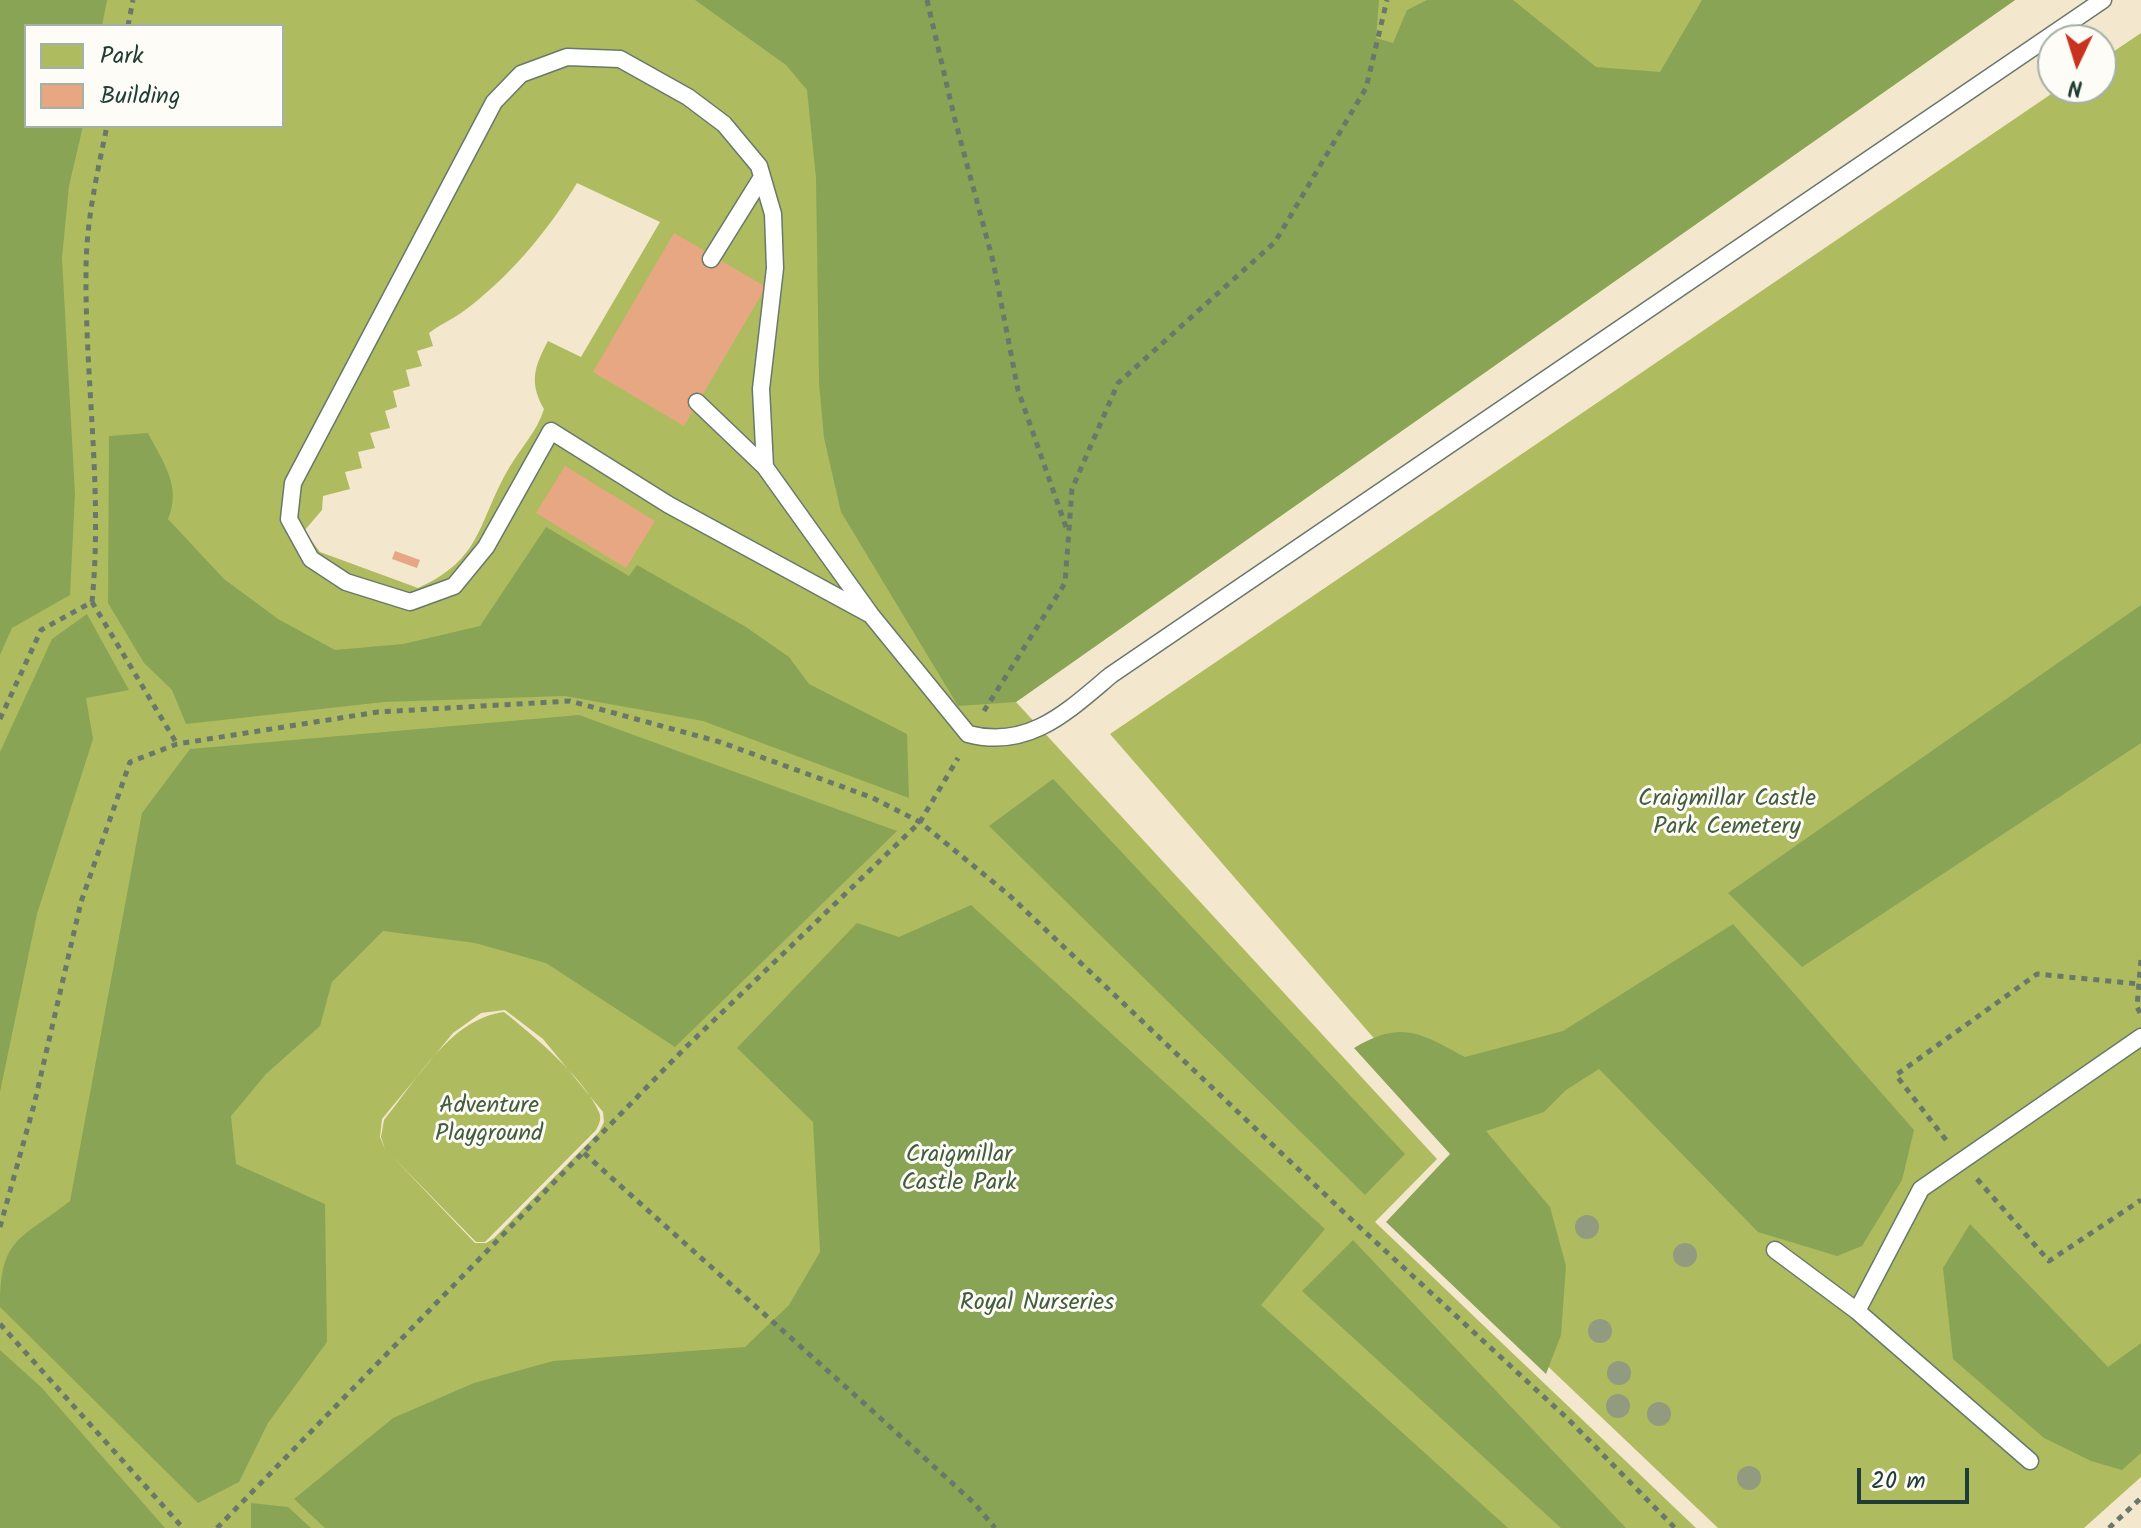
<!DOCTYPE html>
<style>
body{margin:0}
#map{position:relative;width:2141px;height:1528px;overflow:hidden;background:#f3e7ce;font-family:Kalam,sans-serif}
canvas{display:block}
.legend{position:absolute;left:24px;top:24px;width:260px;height:104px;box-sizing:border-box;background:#fdfcf7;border:2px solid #a4b0a9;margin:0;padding:10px 14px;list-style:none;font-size:24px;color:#1f3d34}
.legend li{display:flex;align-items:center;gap:16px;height:40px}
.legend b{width:40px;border:2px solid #a4b0a9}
.north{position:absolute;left:2037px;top:24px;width:80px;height:80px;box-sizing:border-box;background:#fdfcf7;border:2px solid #a4b0a9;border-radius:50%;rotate:184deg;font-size:22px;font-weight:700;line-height:32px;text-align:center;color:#1f3d34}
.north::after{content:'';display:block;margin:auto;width:28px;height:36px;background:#c8321e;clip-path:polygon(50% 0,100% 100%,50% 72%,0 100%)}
.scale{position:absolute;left:1857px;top:1468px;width:112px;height:36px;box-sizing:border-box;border:4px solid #1f3d34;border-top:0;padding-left:10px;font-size:24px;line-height:28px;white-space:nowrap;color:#1f3d34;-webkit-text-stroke:6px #fdfcf7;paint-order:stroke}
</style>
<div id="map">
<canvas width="2141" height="1528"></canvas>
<ul class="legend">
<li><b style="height:22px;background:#aebc5f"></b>Park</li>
<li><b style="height:22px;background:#e8a783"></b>Building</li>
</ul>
<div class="north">N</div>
<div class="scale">20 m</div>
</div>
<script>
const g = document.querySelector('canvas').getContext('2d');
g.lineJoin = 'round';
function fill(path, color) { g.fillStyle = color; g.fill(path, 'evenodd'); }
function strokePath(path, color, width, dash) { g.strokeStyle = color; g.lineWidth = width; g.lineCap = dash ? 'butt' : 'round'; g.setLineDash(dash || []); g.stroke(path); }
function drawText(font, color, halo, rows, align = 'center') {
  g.font = font + ' Kalam,sans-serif'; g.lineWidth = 6; g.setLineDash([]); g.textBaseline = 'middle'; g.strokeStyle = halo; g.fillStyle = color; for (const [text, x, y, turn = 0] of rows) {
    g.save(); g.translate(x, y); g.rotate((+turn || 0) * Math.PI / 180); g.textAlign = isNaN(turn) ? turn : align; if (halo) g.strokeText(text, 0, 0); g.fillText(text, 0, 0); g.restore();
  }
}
const green = new Path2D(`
 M0 0H2015L1016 702 1437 1159 1375 1222 1696 1528H0ZM26 26H282V126H26ZM577 183 660 222 581 357 548 341C534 367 529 383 544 409 537 432 521 447 509 468 477 523 483 559 418 588L320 552 304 531 322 510 323 496 350 489 345 472 362 468 358 452 375 448 370 433 390 428 385 411 397 407 393 391 410 386 406 370 422 366 417 351 433 346 429 333C439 325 451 320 461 313 507 280 548 231 577 183ZM505 1010 543 1039 603 1112 604 1122 599 1132 494 1238 486 1243H475L390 1154 476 1242H485L596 1130C599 1124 602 1119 599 1112 585 1079 533 1035 504 1012 450 1019 417 1080 384 1120L381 1137 385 1149 380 1137 382 1119 453 1033 481 1013Z
 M2141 33V1477L2084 1528H1718L1397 1223 1470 1149 1110 734 2060 88H2101V60Z`);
const forest = new Path2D(`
 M0 0H107L102 26H26V126H83L69 186 62 258 75 494 70 595 12 628 0 655Z
 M695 0H1379L1376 38 1393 43 1407 10 1427 0H1513L1596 67 1660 72 1702 0H2015L1016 702 958 706 841 512 824 438 819 383 816 178 807 90 786 65Z
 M148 433C163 462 182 487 168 519L224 579 278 619 335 650 403 644 480 626 546 527 629 576 637 565 746 627 789 657 809 684 907 734 909 798 703 721 565 696 384 702 186 724 172 690 144 663 108 603 109 436Z
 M2141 605V743L1802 967 1728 893Z
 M87 614 129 690 86 698 93 739 37 914 0 1092V752L52 639Z
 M579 715 897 831 675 1047 546 963 475 943 383 931 332 982 320 1026 266 1074 231 1116 236 1164 325 1204 327 1342 268 1423 239 1482 198 1503 0 1307C0 1237 20 1240 70 1201L142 813 190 749Z
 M1053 779 1405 1154 1365 1195 989 826Z
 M971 905 1325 1229 1261 1305 1508 1528H325L294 1499 393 1418 474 1383 553 1361 745 1347 789 1305 820 1252 813 1122 737 1048 857 923 899 937Z
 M1733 924 1914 1130 1902 1180 1862 1246 1837 1256 1758 1232 1599 1069 1566 1090 1544 1112 1486 1131 1550 1207 1566 1266 1561 1335 1546 1374 1386 1222 1450 1154 1354 1048C1402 1019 1422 1034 1465 1057L1563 1031Z
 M1970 1224 2108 1367 2141 1343V1453L2122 1470 2091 1461 2044 1438 1953 1359 1943 1268Z
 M1353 1240 1626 1528H1561L1302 1291Z
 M0 1350 42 1388 165 1528H0Z
 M251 1503 288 1507 311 1528H251Z`);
const building = new Path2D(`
 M674 233 766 287 684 426 593 372Z
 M565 466 655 521 626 568 536 513Z
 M395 551 420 560 417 568 392 559Z`);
const path = new Path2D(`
 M927 0 955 120 993 261 1018 390 1067 530
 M128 26 133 0
 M92 602C103 491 85 382 86 271 86 222 97 174 107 126
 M984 711 1065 583 1072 489 1118 383 1275 242 1366 88 1387 0
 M0 719 41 630 92 602 177 744
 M2140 1013 2137 1007 2141 959
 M1946 1140 1896 1075 2037 974 2139 984
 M584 1153C714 1270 845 1385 974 1503L995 1528
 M1977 1179 2049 1261 2141 1200
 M0 1227 34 1105 81 902 130 762 177 744 378 712 570 701 720 742 873 798 920 822 1009 895 1353 1221 1568 1419 1675 1528
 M0 1324 183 1528
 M217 1528 684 1049 920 822 958 758
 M2109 1528 2141 1498`);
const lane = new Path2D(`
 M567 57 620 59 688 97 724 124 759 166 773 214 775 268 761 389 765 467 871 615 669 505 551 431 486 547 454 586 410 602 346 582 311 559 289 519 293 483 494 102 521 74Z
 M711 259 762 177
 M697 402 765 467
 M871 615 968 734C1029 750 1068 711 1111 675L2103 0
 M1775 1250 1857 1311 2030 1461
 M1857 1311 1921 1189 2141 1037`);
const trees = [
 [1587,1227],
 [1685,1255],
 [1600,1331],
 [1619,1373],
 [1618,1406],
 [1659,1414],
 [1749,1478]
];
const parkNames = [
 ["Craigmillar Castle",1727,801],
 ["Park Cemetery",1727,829],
 ["Adventure",489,1108],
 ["Playground",489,1136],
 ["Craigmillar",959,1157],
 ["Castle Park",959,1185],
 ["Royal Nurseries",1037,1305]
];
fill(green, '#aebc5f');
fill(forest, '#8aa456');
fill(building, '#e8a783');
strokePath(lane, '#69786a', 19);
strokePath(path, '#69786a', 5, [6, 6]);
strokePath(lane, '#fff', 16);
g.fillStyle = '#929b7f';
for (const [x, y] of trees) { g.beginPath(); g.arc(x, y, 12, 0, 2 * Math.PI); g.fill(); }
drawText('24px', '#435d3f', '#fdfcf7', parkNames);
</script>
